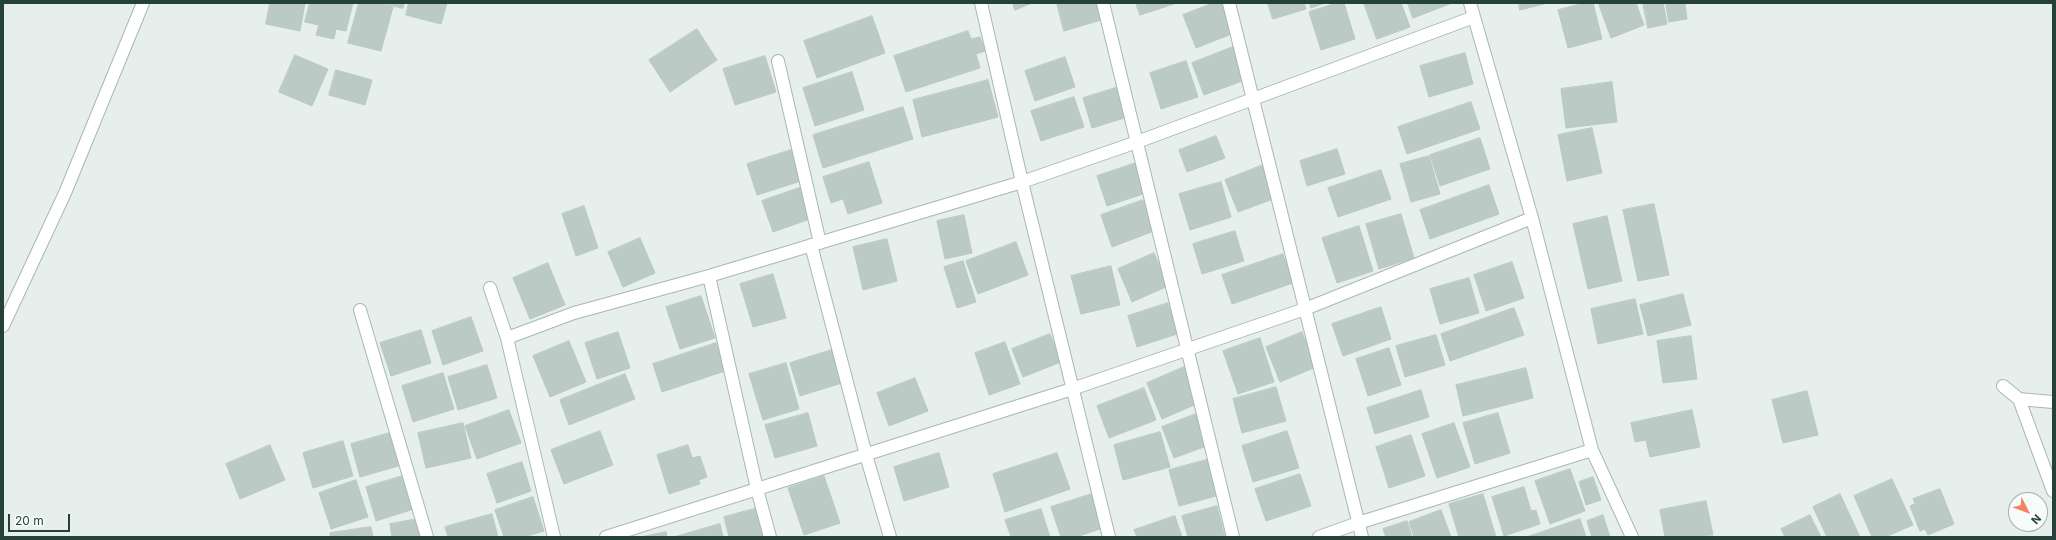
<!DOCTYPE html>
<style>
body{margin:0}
#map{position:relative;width:2056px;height:540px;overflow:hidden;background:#e6efeb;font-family:Inter,sans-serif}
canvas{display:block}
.frame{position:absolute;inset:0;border:4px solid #24423a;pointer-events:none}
.north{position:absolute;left:2008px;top:492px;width:40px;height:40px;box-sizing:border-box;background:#f7fbf9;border:1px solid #a3b1ad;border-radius:50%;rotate:132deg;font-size:11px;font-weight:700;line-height:16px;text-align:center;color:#24423a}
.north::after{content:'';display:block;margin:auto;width:14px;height:18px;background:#f4845f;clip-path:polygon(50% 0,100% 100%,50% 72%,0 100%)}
.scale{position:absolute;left:8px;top:514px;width:62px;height:18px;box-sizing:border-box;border:2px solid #24423a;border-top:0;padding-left:5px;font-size:12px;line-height:14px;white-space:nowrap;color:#24423a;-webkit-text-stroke:3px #f7fbf9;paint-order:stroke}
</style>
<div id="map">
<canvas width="2056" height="540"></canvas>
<div class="frame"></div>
<div class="north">N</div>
<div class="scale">20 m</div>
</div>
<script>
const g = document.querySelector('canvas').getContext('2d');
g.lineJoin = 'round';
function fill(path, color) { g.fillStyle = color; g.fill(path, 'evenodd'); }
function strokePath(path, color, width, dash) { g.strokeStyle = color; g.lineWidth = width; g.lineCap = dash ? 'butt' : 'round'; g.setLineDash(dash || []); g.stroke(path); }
const building = new Path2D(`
 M270 3H305L300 31 266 24Z
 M310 3H353L346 31 336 29 334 39 316 35 319 25 305 22Z
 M359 3H376L393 7 381 51 348 43Z
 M381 3H404L403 8Z
 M409 3H447L441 24 406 15Z
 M1013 3H1032L1015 10Z
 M1057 3H1104L1108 18 1064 31Z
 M1136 3H1177L1140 15Z
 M1213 3H1222L1234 33 1196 48 1183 15Z
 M1268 3H1304L1306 9 1273 19Z
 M1310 3H1325L1311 8Z
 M1337 3H1344L1355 39 1321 50 1309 12Z
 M1364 3H1401L1410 27 1377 39Z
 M1408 3H1452L1413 18Z
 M1519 3H1548L1520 10Z
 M1585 3H1593L1602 39 1568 48 1558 10Z
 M1605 3H1636L1644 25 1611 38 1599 5Z
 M1643 3H1663L1667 24 1648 28Z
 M1666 3H1685L1687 19 1669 22Z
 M872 16 885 53 817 78 804 41Z
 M697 29 717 60 670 92 649 60Z
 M968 31 971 39 980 37 985 51 976 54 980 68 906 92 894 56Z
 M1233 47 1245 80 1204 95 1192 63Z
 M1465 53 1473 84 1429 97 1420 66Z
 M295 55 328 69 312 106 279 92Z
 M765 56 776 92 735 105 723 69Z
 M1065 57 1075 87 1035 101 1025 71Z
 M1186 61 1198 97 1161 109 1150 73Z
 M336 70 372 80 365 105 329 95Z
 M852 72 864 110 815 126 803 88Z
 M988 80 998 117 922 137 913 100Z
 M1612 82 1617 122 1566 128 1561 89Z
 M1122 86 1131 116 1092 128 1083 98Z
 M1074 97 1084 127 1041 141 1031 111Z
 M1471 102 1480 129 1407 154 1398 127Z
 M903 107 913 139 823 168 813 135Z
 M1592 128 1602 173 1567 181 1558 135Z
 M1216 136 1225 158 1187 172 1179 150Z
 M1480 138 1490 169 1440 186 1430 155Z
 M1337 149 1345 174 1307 186 1300 161Z
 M791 150 801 181 757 195 747 164Z
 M1429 156 1440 194 1411 202 1400 164Z
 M869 162 882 203 848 214 843 199 831 203 823 177Z
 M1136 163 1146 193 1107 206 1097 176Z
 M1263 165 1276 198 1238 212 1225 180Z
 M1381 170 1391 199 1338 217 1328 188Z
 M1221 182 1231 217 1190 230 1179 194Z
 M1489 185 1499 214 1430 239 1420 210Z
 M802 187 813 218 773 232 762 201Z
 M1143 200 1154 231 1112 247 1101 215Z
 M1654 204 1669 275 1638 281 1623 210Z
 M584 206 598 248 576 256 562 214Z
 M1401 214 1414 258 1379 269 1366 224Z
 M964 215 972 253 945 259 937 221Z
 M1607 216 1622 281 1588 289 1573 224Z
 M1359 226 1373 271 1337 283 1322 238Z
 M1235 231 1244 261 1202 274 1193 244Z
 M640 238 655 273 623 287 608 252Z
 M887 239 897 281 863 290 853 247Z
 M1016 242 1028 275 978 294 966 261Z
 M1154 253 1168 286 1132 302 1118 269Z
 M1283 254 1293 283 1232 304 1222 275Z
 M963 261 976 302 957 308 944 267Z
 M1512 262 1524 298 1486 311 1474 275Z
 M548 263 565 305 530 319 513 278Z
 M1111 266 1120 305 1081 314 1071 276Z
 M773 274 786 318 753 327 740 284Z
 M1469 278 1479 313 1440 324 1430 289Z
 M1683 294 1691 325 1648 336 1640 305Z
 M701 296 715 338 680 349 666 307Z
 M1635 299 1643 334 1598 344 1591 309Z
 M1168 303 1177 334 1137 347 1128 316Z
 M1381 307 1391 339 1343 356 1332 324Z
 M1514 308 1524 335 1450 361 1441 334Z
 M471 317 483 351 443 365 432 331Z
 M421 330 431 363 391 376 380 343Z
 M618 332 630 368 597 379 585 343Z
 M1302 332 1316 367 1280 382 1266 347Z
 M1050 334 1061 362 1023 377 1012 349Z
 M1436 335 1445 365 1405 377 1396 346Z
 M1691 336 1697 379 1663 383 1657 341Z
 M1260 338 1274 382 1238 394 1223 351Z
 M569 341 586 382 550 397 533 356Z
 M1005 342 1020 384 989 395 975 353Z
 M716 343 725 371 662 392 653 364Z
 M1389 348 1401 385 1368 396 1356 359Z
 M835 349 845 382 800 396 790 363Z
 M786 363 799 409 763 420 749 374Z
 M487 365 497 398 458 410 448 377Z
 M1184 367 1199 403 1162 419 1147 383Z
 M1526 368 1533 398 1463 416 1456 385Z
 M443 373 454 409 413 422 402 386Z
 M625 374 635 399 569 425 560 400Z
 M915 378 928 411 889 426 877 393Z
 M1276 387 1286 421 1242 433 1233 399Z
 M1144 388 1156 420 1109 438 1097 406Z
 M1421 390 1429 417 1375 434 1367 408Z
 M1807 391 1818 435 1783 443 1772 400Z
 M509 410 521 443 477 459 465 426Z
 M1692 410 1700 447 1650 457 1646 440 1635 442 1631 423Z
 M1201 412 1212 444 1174 458 1162 427Z
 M808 413 817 446 775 458 765 425Z
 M1498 413 1510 453 1475 464 1463 423Z
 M463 423 471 458 426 468 418 433Z
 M1454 423 1470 467 1437 478 1422 434Z
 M600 431 613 465 564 484 551 450Z
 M1287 431 1299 468 1253 482 1242 446Z
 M393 432 402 465 360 477 351 444Z
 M1160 432 1170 467 1123 480 1114 445Z
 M1411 435 1425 476 1389 488 1376 447Z
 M343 441 353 476 313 488 303 453Z
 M270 445 285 480 240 499 226 464Z
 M688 445 692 458 700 456 707 477 699 480 700 484 669 494 657 455Z
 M939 453 949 487 904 501 894 467Z
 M1057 453 1070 489 1005 512 993 474Z
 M1210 459 1220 495 1179 506 1169 470Z
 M522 462 531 491 497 503 487 474Z
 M1570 469 1585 511 1550 524 1535 481Z
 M1300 474 1311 506 1266 521 1255 489Z
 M406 475 417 508 376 521 366 487Z
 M824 476 840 523 804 535 788 488Z
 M1593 477 1601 500 1586 505 1579 482Z
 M1892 479 1913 525 1885 537H1872L1854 496Z
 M356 480 368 517 331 529 319 493Z
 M1524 487 1531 511 1536 510 1540 524 1504 536 1492 497Z
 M1940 489 1954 524 1928 535 1925 529 1920 531 1910 506 1915 504 1913 499Z
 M1098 492 1109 526 1076 537H1061L1051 507Z
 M1483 494 1496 537H1459L1449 504Z
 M1840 494 1860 537H1827L1813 507Z
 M533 497 544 531 524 537H504L495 510Z
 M1706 501 1713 535 1665 537 1660 510Z
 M1217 506 1225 537H1188L1182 516Z
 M758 508 766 537H729L724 517Z
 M1041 509 1050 537H1011L1005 520Z
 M1441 510 1451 537H1414L1409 522Z
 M492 514 498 537H448L445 527Z
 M1603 515 1610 537H1592L1587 521Z
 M1810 515 1821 537H1785L1781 529Z
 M1175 516 1182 537H1137L1134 530Z
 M418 519 421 537H392L390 524Z
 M1580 519 1586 537H1527Z
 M1407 521 1412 537H1386L1383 529Z
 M720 524 723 537H674Z
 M371 527 373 537H330V533Z
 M666 532 667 537H641Z`);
const minor = new Path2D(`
 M981 3 1022 182 1109 537
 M1103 3 1233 537
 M1229 3 1362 537
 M1470 3 1532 218 1592 450 1632 537
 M778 61 820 243
 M811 245 866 455 890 537
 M709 276 757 489 770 537
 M490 288 507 338 554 537
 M360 310 427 537
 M3 326 65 193 143 3
 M507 338 574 313 709 276 1022 182 1137 142 1474 17
 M2003 386 2019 399 2053 491
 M2019 399 2053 402
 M606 537 1072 389 1305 309 1532 218
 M1319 537 1358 523 1592 450`);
fill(building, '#bbcac4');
strokePath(building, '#b8c9c2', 1);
strokePath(minor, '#a8b8b2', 14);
strokePath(minor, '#fff', 12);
</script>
